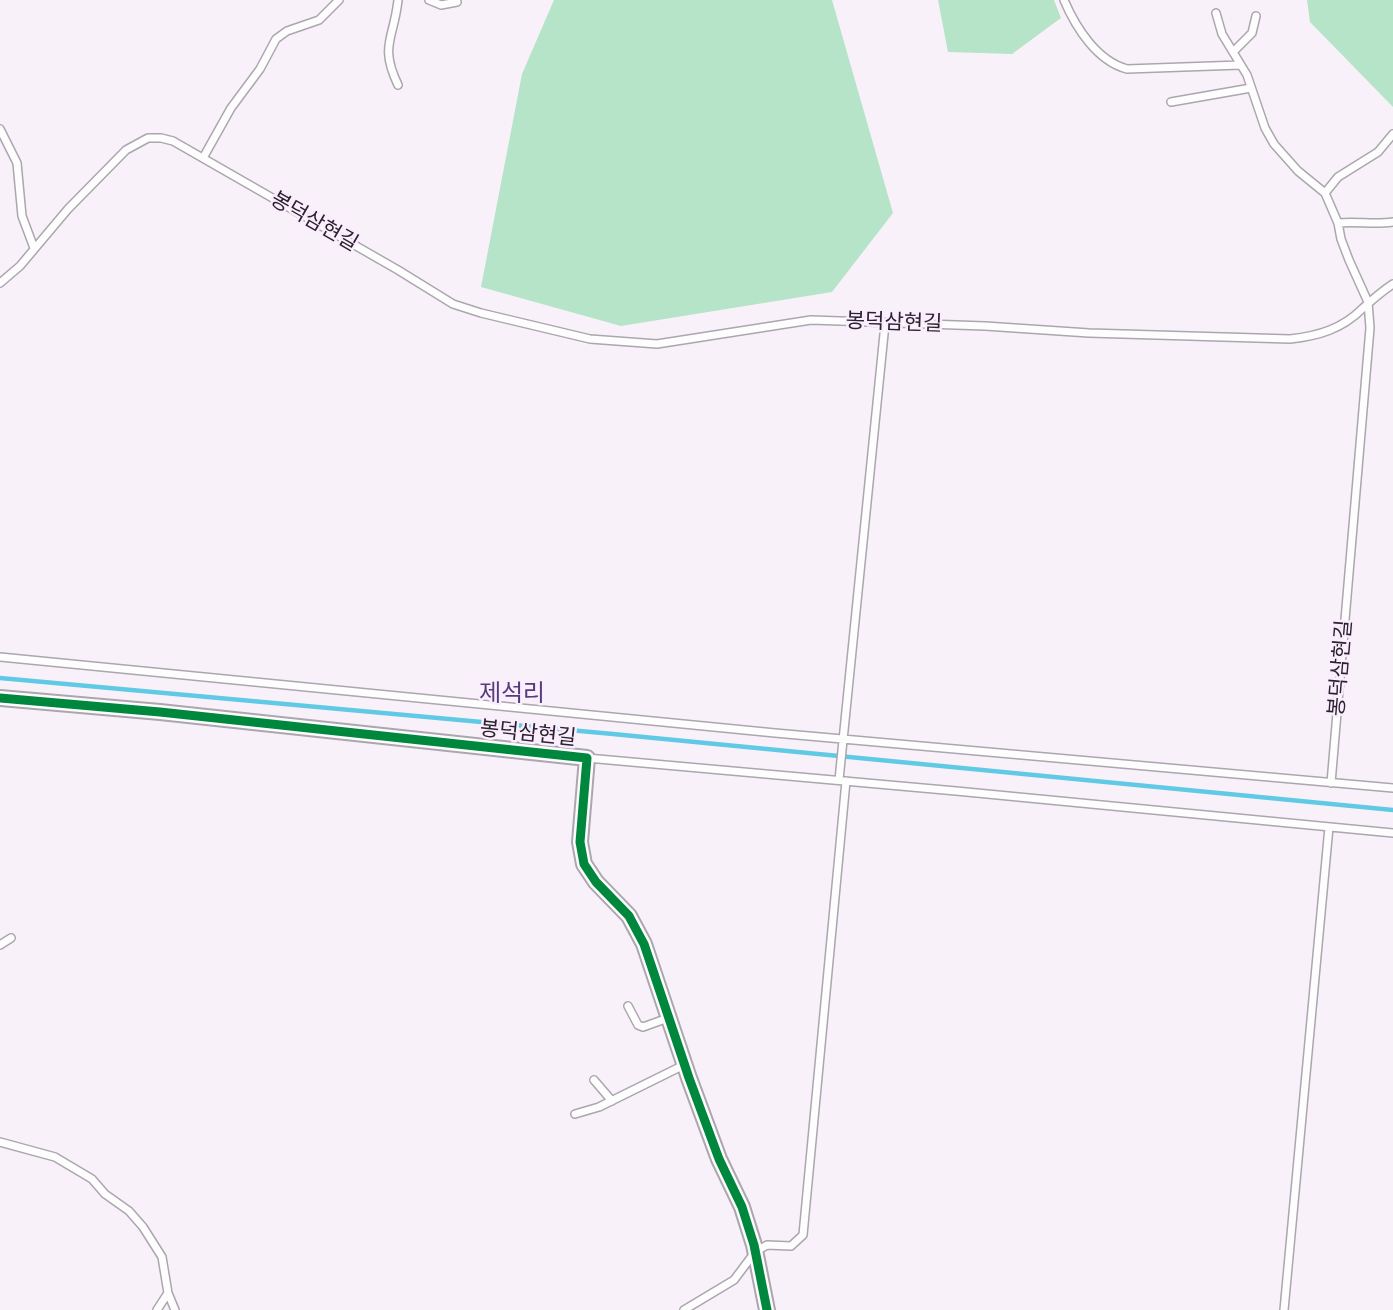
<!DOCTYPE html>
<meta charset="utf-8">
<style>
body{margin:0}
canvas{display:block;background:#f8f1fa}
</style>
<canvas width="1393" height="1310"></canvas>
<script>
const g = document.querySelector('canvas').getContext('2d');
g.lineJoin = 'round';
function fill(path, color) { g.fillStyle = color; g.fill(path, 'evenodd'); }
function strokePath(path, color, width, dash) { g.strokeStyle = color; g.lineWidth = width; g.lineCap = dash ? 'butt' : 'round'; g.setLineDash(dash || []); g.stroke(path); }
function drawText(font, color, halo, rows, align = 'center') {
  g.font = font + ' Bitter,"Noto Sans KR",serif'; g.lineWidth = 5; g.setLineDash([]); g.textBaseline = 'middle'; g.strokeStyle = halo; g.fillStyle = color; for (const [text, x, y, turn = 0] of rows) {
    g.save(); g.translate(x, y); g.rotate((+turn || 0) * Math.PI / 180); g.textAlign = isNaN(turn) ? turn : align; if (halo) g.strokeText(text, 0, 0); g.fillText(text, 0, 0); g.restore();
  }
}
const green = new Path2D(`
 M554 0H832L893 213 832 292 621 326 481 287 522 74Z
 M938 0H1054L1061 18 1012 54 948 52Z
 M1307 0H1393V107L1310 22Z`);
const stream = new Path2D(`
 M0 678 613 734 1393 810`);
const lane = new Path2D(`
 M429 0 441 5 457 2
 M1064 0C1076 28 1097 61 1127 69L1240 65
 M1216 13 1222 34 1247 75 1265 128 1274 144 1298 171 1325 193 1338 223 1341 239 1349 260 1368 302 1370 328 1331 783
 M1233 52 1252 33 1256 16
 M398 85C379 45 394 39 398 0
 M1171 102 1251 88
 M0 129 17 163 22 216 34 248
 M203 158 231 108 260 69 276 39 287 31 319 20 339 0
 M1325 193 1338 177 1378 152 1393 134
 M1338 223C1357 221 1374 225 1393 222
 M0 283 20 266 68 209 126 150 148 138H161L173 141 398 270 453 304 481 313 590 339 657 344 811 320 985 326 1089 333 1290 339C1318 336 1342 329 1362 309 1373 299 1381 292 1393 284
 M0 657 775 733 1393 788
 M587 758 956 791 1393 833
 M839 780 885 324
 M0 945 11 938
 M628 1006 638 1025 643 1027 668 1018
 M594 1080 612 1101
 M575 1114 599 1107 684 1065
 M0 1142 55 1157 92 1179 105 1194 129 1211 143 1227 162 1257 168 1293
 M157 1310 168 1293 175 1310
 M684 1310 734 1280 755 1252 767 1245 791 1246 803 1235 846 781
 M1284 1310 1329 827`);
const street = new Path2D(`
 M0 698 160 712 587 758 580 842 584 864 596 882 629 916 644 944 689 1078 719 1159 742 1207 754 1245 767 1310`);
const cycleway = new Path2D(`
 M0 698 160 712 587 758 580 842 584 864 596 882 629 916 644 944 689 1078 719 1159 742 1207 754 1245 767 1310`);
const streetNames = [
 ["봉덕삼현길",314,222,30],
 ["봉덕삼현길",894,323,2],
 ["봉덕삼현길",1341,668,-85],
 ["봉덕삼현길",528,734,6]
];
const quarterNames = [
 ["제석리",512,694]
];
fill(green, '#b6e4c8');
strokePath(stream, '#60cae4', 4.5);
strokePath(lane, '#aca6ae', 10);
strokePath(street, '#aca6ae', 18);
strokePath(lane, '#fefdfe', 7);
strokePath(street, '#fefdfe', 14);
strokePath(cycleway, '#00873e', 9);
drawText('21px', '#29232b', '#fbedfe', streetNames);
drawText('24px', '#533e7a', '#fbedfe', quarterNames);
</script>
